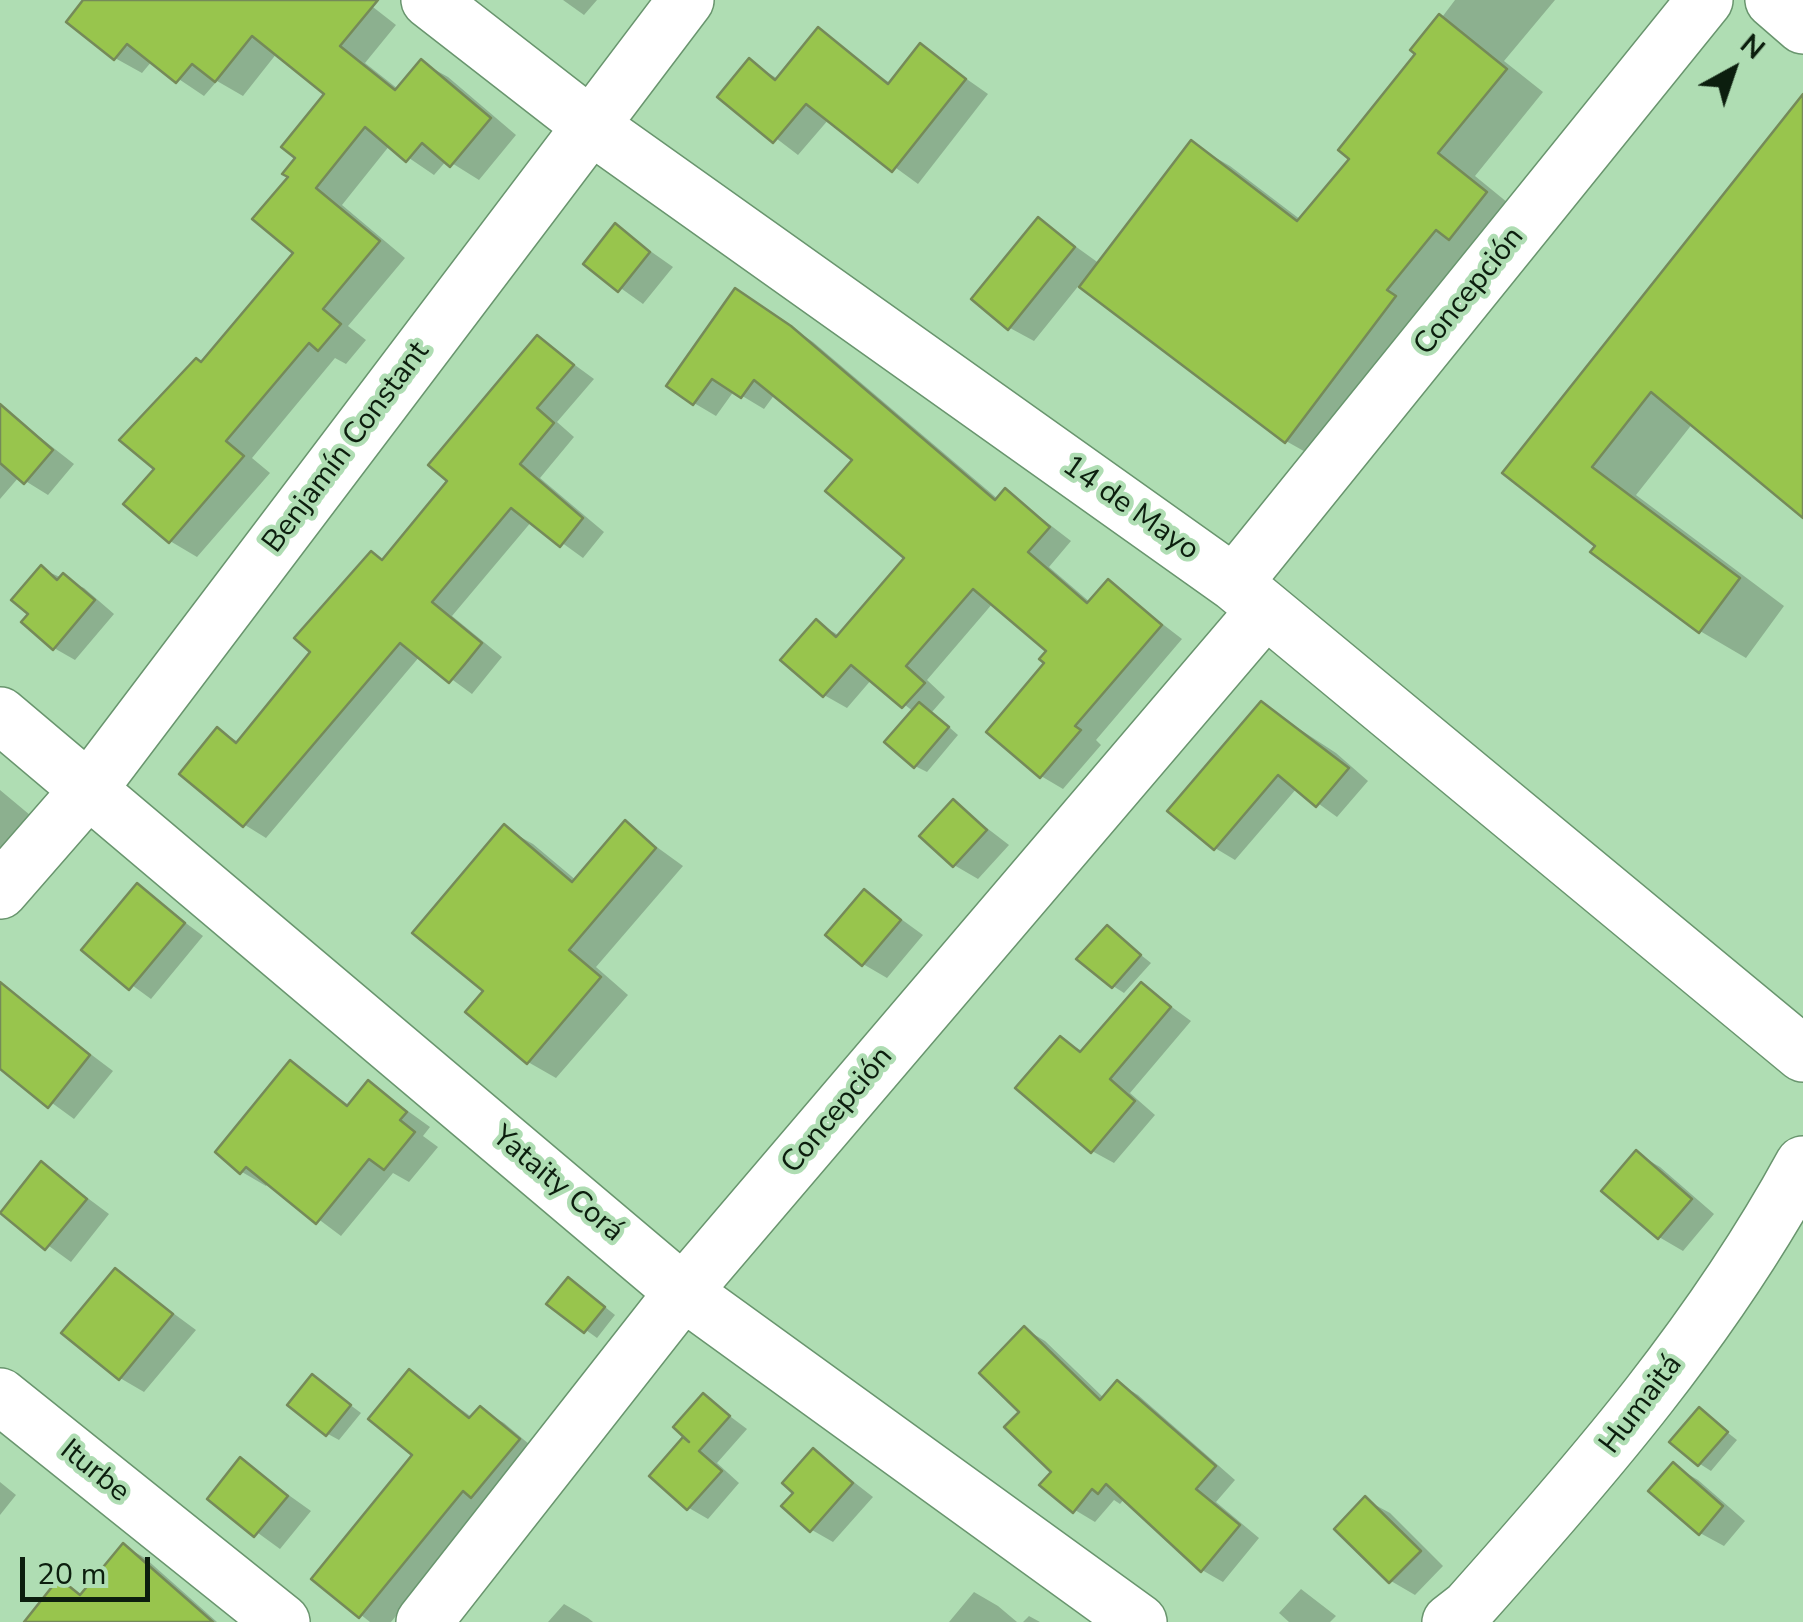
<!DOCTYPE html>
<meta charset="utf-8">
<style>
body{margin:0}
#map{position:relative;width:1803px;height:1622px;overflow:hidden;background:#afddb3;font-family:"Nunito Sans",sans-serif}
canvas{display:block}
.north{position:absolute;left:1683px;top:20px;width:100px;height:100px;-webkit-text-stroke:8px #afddb3;paint-order:stroke;rotate:40deg;font-size:28px;font-weight:700;line-height:40px;text-align:center;color:#0c1e0e}
.north::after{content:'';display:block;margin:auto;width:35px;height:45px;background:#0c1e0e;clip-path:polygon(50% 0,100% 100%,50% 72%,0 100%)}
.scale{position:absolute;left:20px;top:1557px;width:130px;height:45px;box-sizing:border-box;border:5px solid #0c1e0e;border-top:0;padding-left:12px;font-size:30px;line-height:35px;white-space:nowrap;color:#0c1e0e;-webkit-text-stroke:8px #afddb3;paint-order:stroke}
</style>
<div id="map">
<canvas width="1803" height="1622"></canvas>
<div class="north">N</div>
<div class="scale">20 m</div>
</div>
<script>
const g = document.querySelector('canvas').getContext('2d');
g.lineJoin = 'round';
function fill(path, color) { g.fillStyle = color; g.fill(path, 'evenodd'); }
function strokePath(path, color, width, dash) { g.strokeStyle = color; g.lineWidth = width; g.lineCap = dash ? 'butt' : 'round'; g.setLineDash(dash || []); g.stroke(path); }
function drawText(font, color, halo, rows, align = 'center') {
  g.font = font + ' "Nunito Sans",sans-serif'; g.lineWidth = 9; g.setLineDash([]); g.textBaseline = 'middle'; g.strokeStyle = halo; g.fillStyle = color; for (const [text, x, y, turn = 0] of rows) {
    g.save(); g.translate(x, y); g.rotate((+turn || 0) * Math.PI / 180); g.textAlign = isNaN(turn) ? turn : align; if (halo) g.strokeText(text, 0, 0); g.fillText(text, 0, 0); g.restore();
  }
}
const shadow = new Path2D(`
 M86 0H364L396 25 365 63 398 89 421 62 448 77 516 135 479 180 447 160 434 175 390 145 342 205 405 258 348 326 366 340 346 364 335 358 252 458 270 473 197 557 170 541 157 469 203 364 296 253 291 177 327 93 277 53 243 96 217 81 204 96 152 61 142 73 115 58Z
 M563 0H597L584 15Z
 M1455 0H1555L1504 61 1543 92 1475 176 1524 216 1325 463 1286 441 1080 284 1034 341 1010 328 1039 220 1100 264 1192 144 1230 166 1301 220 1353 159 1342 150Z
 M819 30 891 84 921 47 988 94 918 184 829 119 798 155 721 96 750 62 778 79Z
 M1803 143V514L1693 423 1636 495 1784 606 1746 658 1700 631 1506 473Z
 M616 227 673 267 643 304 587 264Z
 M758 304 813 342 999 500 1006 491 1071 541 1049 567 1091 603 1108 582 1182 639 1096 740 1101 745 1063 789 1041 776 1049 651 993 603 927 680 945 697 932 712 958 735 927 772 915 766 914 712 872 679 847 708 824 695 816 622 840 636 908 558 855 460 775 394 764 409 734 391 716 416 694 403Z
 M538 338 594 379 557 422 574 437 540 478 604 532 583 558 532 521 452 616 502 657 472 694 420 656 266 838 245 825 218 730 240 743 451 481Z
 M0 406 74 464 48 495 19 477 0 499Z
 M42 569 84 588 114 614 75 660 54 648 31 613Z
 M1261 704 1336 753 1368 781 1337 817 1297 788 1235 860 1215 848Z
 M0 790 30 815 0 850Z
 M953 802 1009 845 978 879 954 865Z
 M625 824 683 866 596 967 628 995 556 1078 528 1062 504 828 533 844 577 881Z
 M138 887 203 936 151 999 84 950Z
 M864 892 923 935 887 978 863 964Z
 M1107 928 1151 963 1124 993 1113 986Z
 M1142 985 1191 1021 1130 1093 1155 1115 1114 1163 1092 1151 1061 1039 1082 1051Z
 M2 987 113 1071 74 1119 0 1065Z
 M290 1063 350 1106 369 1083 430 1127 423 1136 438 1147 409 1182 393 1173 341 1236 269 1182 266 1186 242 1172Z
 M1636 1153 1660 1167 1714 1214 1683 1251 1659 1237Z
 M42 1164 109 1214 71 1262 2 1212Z
 M116 1271 196 1330 144 1392 120 1378Z
 M580 1287 615 1315 597 1338 550 1304Z
 M1025 1329 1045 1341 1105 1399 1118 1383 1138 1395 1235 1480 1216 1502 1259 1538 1223 1582 1202 1570 1125 1498 1120 1504 1114 1500 1095 1522 1075 1510 1022 1412Z
 M409 1372 473 1418 480 1409 504 1423 542 1455 487 1504 391 1622H370L314 1578 415 1454Z
 M313 1377 361 1413 339 1440 328 1434Z
 M703 1396 747 1429 717 1463 739 1483 708 1519 689 1508 693 1446Z
 M1699 1410 1737 1440 1711 1471 1700 1464Z
 M814 1451 873 1497 833 1542 812 1530 796 1493Z
 M241 1461 311 1511 280 1549 210 1498Z
 M1674 1466 1698 1480 1745 1521 1724 1546 1700 1533Z
 M0 1482 16 1495 0 1515Z
 M1366 1500 1390 1513 1443 1566 1415 1595 1391 1581Z
 M124 1546 145 1558 217 1622H130Z
 M1301 1589 1336 1616 1330 1622H1289L1279 1613Z
 M974 1592 998 1606 1017 1622H949Z
 M564 1604 588 1618 593 1622H548Z
 M1029 1616 1040 1622H1023Z`);
const building = new Path2D(`
 M83 0H378L340 46 395 90 421 59 491 118 450 167 422 143 406 162 365 127 316 188 380 241 323 309 341 324 318 351 309 343 226 441 244 456 169 543 123 504 154 469 119 440 196 358 201 362 293 253 252 219 288 177 282 174 295 158 281 147 324 94 252 36 215 82 192 64 176 83 127 44 114 60 66 22Z
 M1439 14 1507 69 1438 153 1487 192 1449 240 1436 230 1387 290 1396 296 1285 443 1079 287 1191 140 1297 221 1349 159 1338 150 1415 54 1410 50Z
 M818 27 888 84 920 43 966 79 892 172 806 104 773 143 717 97 749 58 775 80Z
 M1803 94V518L1651 392 1592 467 1740 578 1699 633 1590 552 1595 546 1502 473Z
 M1038 217 1075 247 1008 330 971 299Z
 M615 223 650 252 618 292 583 264Z
 M735 288 791 326 995 500 1005 488 1050 527 1028 552 1087 603 1108 579 1162 625 1075 726 1081 730 1040 778 986 732 1044 663 1039 659 1046 651 973 589 906 666 925 683 902 708 851 665 823 697 780 660 816 619 836 637 904 558 825 491 852 460 754 380 741 398 712 379 693 405 666 386Z
 M537 335 574 365 537 408 554 423 520 464 583 518 560 547 511 508 432 602 482 643 465 664 449 683 400 643 243 827 179 774 217 727 236 743 310 652 294 638 371 551 382 560 447 481 428 465Z
 M0 404 53 450 24 484 0 463Z
 M41 565 57 580 63 573 95 600 53 650 21 622 28 614 11 600Z
 M1261 701 1349 768 1316 807 1278 775 1214 850 1167 811Z
 M919 702 949 727 914 768 884 742Z
 M953 799 987 830 953 867 919 836Z
 M625 820 656 848 569 950 601 977 527 1064 465 1012 483 991 412 933 504 824 572 882Z
 M137 883 185 923 129 990 81 950Z
 M864 889 901 920 862 966 825 935Z
 M1107 925 1141 955 1112 988 1076 959Z
 M0 982 90 1055 48 1108 0 1069Z
 M1141 982 1171 1007 1110 1079 1135 1101 1091 1153 1015 1088 1060 1036 1080 1052Z
 M290 1060 347 1106 368 1080 407 1112 400 1120 415 1132 384 1170 369 1159 316 1224 246 1167 240 1174 215 1152Z
 M1636 1150 1692 1199 1658 1239 1601 1191Z
 M41 1161 87 1199 45 1250 0 1213Z
 M115 1268 173 1314 119 1380 61 1333Z
 M568 1277 605 1307 584 1333 546 1304Z
 M1024 1326 1100 1400 1117 1380 1216 1466 1196 1489 1240 1525 1201 1572 1106 1484 1098 1494 1092 1489 1073 1513 1039 1485 1051 1472 1004 1427 1019 1412 979 1373Z
 M409 1369 469 1418 480 1406 520 1439 471 1498 463 1491 359 1618 311 1579 412 1455 368 1419Z
 M312 1374 351 1405 326 1436 287 1405Z
 M703 1393 730 1416 699 1451 722 1471 687 1510 649 1476 683 1437 689 1442 673 1427Z
 M1699 1407 1728 1432 1698 1466 1669 1442Z
 M813 1448 853 1483 810 1532 781 1506 793 1493 782 1483Z
 M240 1457 288 1496 254 1537 207 1499Z
 M1673 1462 1723 1506 1699 1535 1648 1491Z
 M1365 1496 1421 1551 1389 1583 1334 1529Z
 M123 1543 213 1622H24L59 1578 80 1595Z`);
const minor = new Path2D(`
 M429 0 591 126 1234 583 1803 1054
 M1773 0 1803 26
 M1234 583 1705 0
 M0 715 683 1292 1139 1622
 M0 891 89 789 686 0
 M0 1396 282 1622
 M424 1622 683 1292 1265 610
 M1450 1622 1468 1608C1594 1467 1712 1331 1803 1164`);
const streetNames = [
 ["Concepción",1470,292,-51],
 ["Benjamín Constant",347,448,-53],
 ["14 de Mayo",1130,509,35],
 ["Concepción",838,1111,-50],
 ["Yataity Corá",557,1185,40],
 ["Humaitá",1642,1405,-53],
 ["Iturbe",94,1472,39]
];
fill(shadow, '#0003');
fill(building, '#98c54d');
strokePath(building, '#758a59', 2.5);
strokePath(minor, '#69956e', 58);
strokePath(minor, '#fff', 55);
drawText('30px', '#0c1e0e', '#afddb3', streetNames);
</script>
